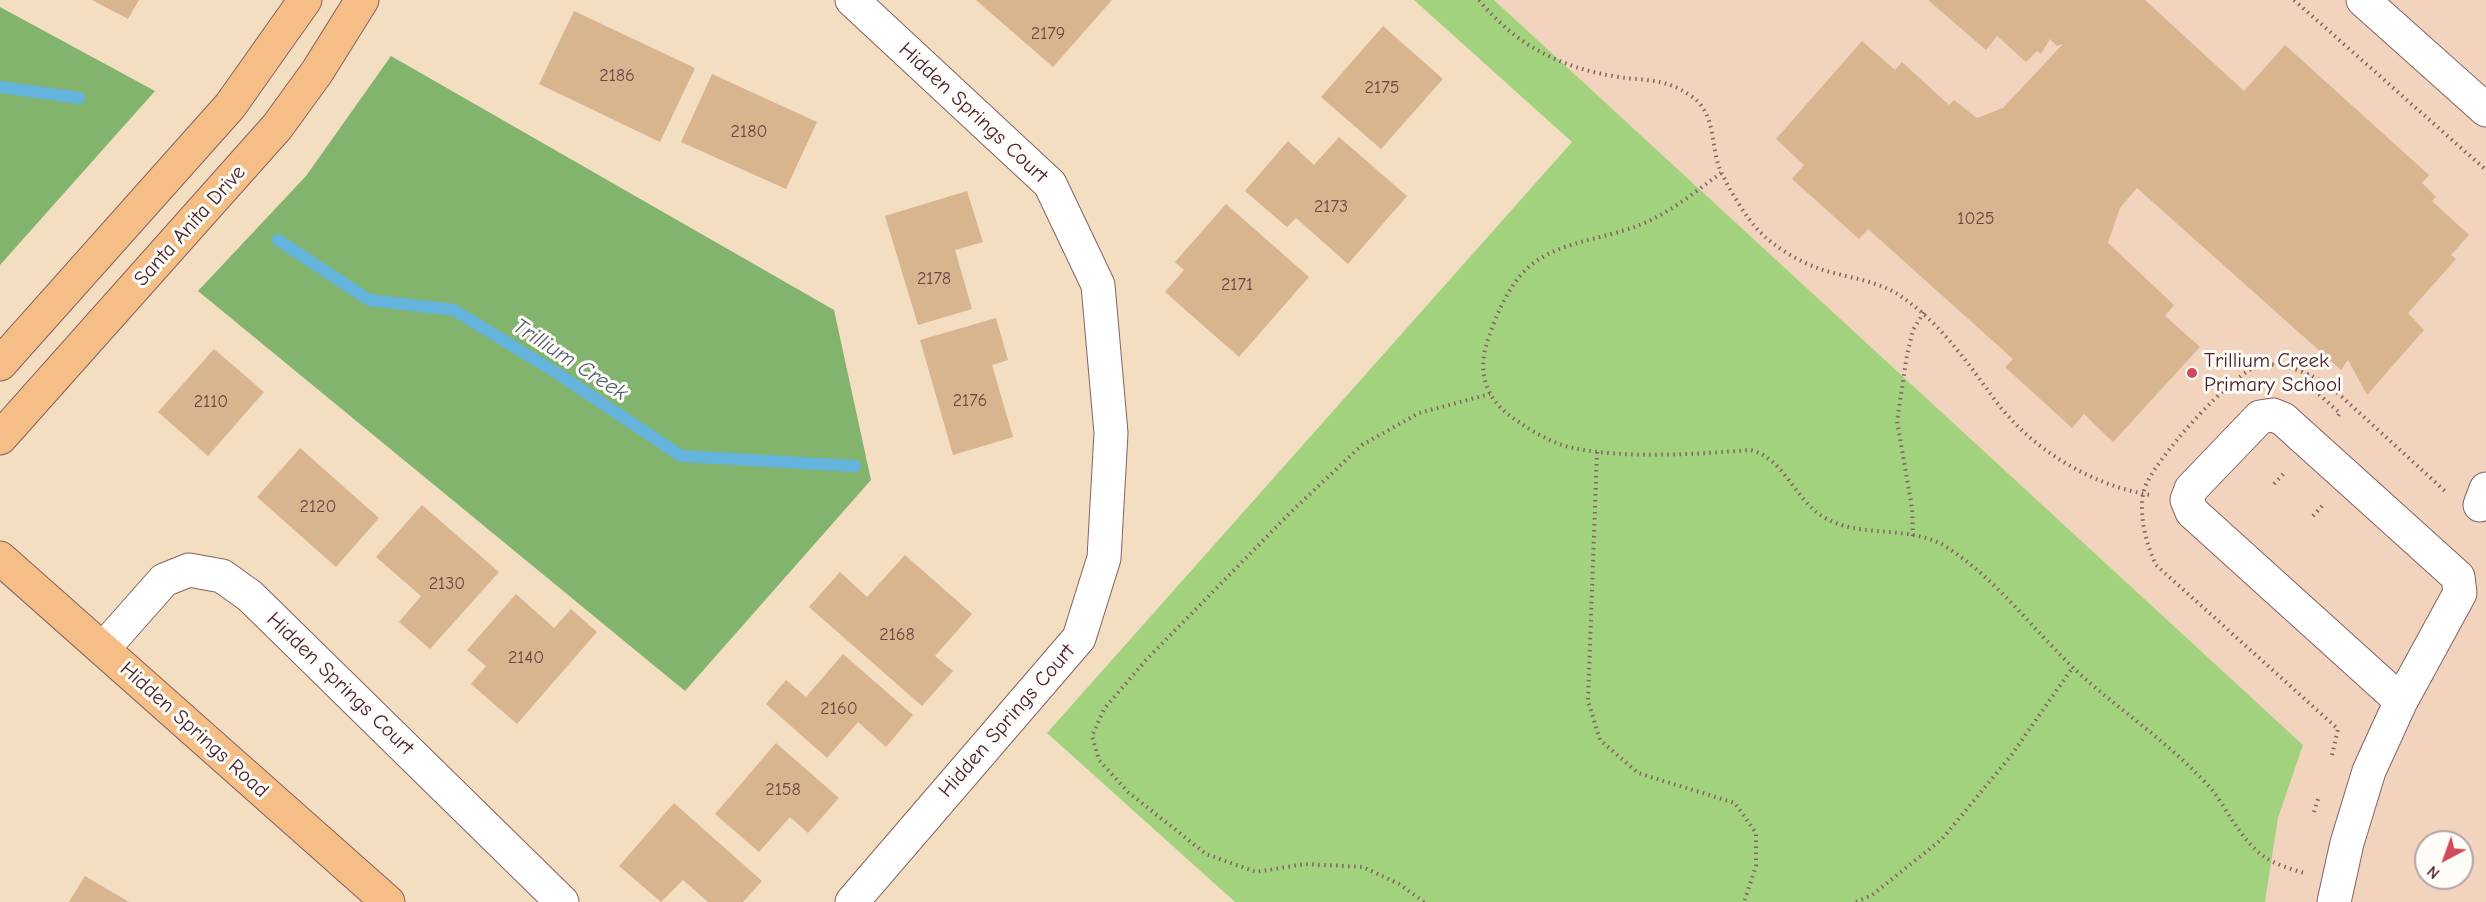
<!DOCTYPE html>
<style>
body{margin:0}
#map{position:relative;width:2486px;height:902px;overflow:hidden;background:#f3dec1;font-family:"Comic Neue",sans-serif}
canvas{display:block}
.north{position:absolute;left:2414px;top:830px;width:60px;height:60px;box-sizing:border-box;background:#fdfcf7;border:2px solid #b5a4a5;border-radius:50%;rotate:221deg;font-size:16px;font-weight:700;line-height:24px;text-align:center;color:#4a1f2b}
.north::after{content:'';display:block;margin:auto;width:21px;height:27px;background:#d1495b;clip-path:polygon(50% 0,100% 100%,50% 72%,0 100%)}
</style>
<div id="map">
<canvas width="2486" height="902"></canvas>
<div class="north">N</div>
</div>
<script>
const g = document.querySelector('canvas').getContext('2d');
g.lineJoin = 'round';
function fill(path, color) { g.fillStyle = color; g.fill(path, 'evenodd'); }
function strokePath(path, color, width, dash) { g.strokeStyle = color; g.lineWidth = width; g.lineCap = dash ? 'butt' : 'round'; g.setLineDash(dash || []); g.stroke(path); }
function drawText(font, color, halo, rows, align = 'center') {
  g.font = font + ' "Comic Neue",sans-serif'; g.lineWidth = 6; g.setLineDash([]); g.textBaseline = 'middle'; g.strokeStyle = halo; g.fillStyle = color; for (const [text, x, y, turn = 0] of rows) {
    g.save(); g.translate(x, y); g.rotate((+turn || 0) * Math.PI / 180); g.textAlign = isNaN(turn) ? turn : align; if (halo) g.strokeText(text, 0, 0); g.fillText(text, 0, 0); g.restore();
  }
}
const built = new Path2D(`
 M1494 0H2486V902H2265L2278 818 2303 745ZM2426 842H2462V878H2426Z`);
const green = new Path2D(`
 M1414 0H1494L2303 745 2278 818 2265 902H1235L1047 733 1572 142Z`);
const forest = new Path2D(`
 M0 7 155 91 0 265Z
 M391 56 834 310 871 480 685 691 198 291 306 176Z`);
const stream = new Path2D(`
 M0 87 79 98
 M278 240 369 300 454 310 560 375 681 456 855 466`);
const building = new Path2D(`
 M92 0H139L128 19Z
 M976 0H1112L1053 67Z
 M1928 0H2145L2244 91 2285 45 2429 175 2422 183 2436 197 2432 201 2469 235 2451 255 2456 259 2408 313 2424 330 2367 395 2348 360 2341 370 2137 188 2120 208 2108 243 2174 305 2165 316 2200 347 2113 442 2084 414 2072 428 2005 367 2013 359 1868 229 1859 239 1792 179 1804 165 1776 139 1862 41 1895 70 1902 62 1949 105 1954 100 1977 118 2003 108 2063 44 2057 46 2050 39 2041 54 2037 51 2026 62 1997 36 1986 50Z
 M574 11 695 68 660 142 539 84Z
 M1383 26 1443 79 1381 149 1321 97Z
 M712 74 817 122 786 189 681 142Z
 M1339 137 1407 196 1348 264 1296 218 1287 227 1245 191 1288 141 1314 165Z
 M967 191 983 242 955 250 972 309 918 325 885 216Z
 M1226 204 1309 277 1239 357 1165 292 1184 270 1175 262Z
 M996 318 1008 360 992 365 1013 437 953 455 920 340Z
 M214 349 264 392 208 456 158 412Z
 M300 448 379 518 336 567 257 497Z
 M422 505 499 572 430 649 399 622 421 596 376 557Z
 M905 555 972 614 935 656 953 671 922 706 809 607 840 572 867 597Z
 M516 594 554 628 571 609 597 632 517 724 471 684 486 666 467 650Z
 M843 654 913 715 886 747 858 722 827 758 766 704 786 680 806 697Z
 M776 743 839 798 808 833 790 817 759 852 715 814Z
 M674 803 762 881 743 902H708L683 880 661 902 619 866Z
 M85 876 129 902H69Z`);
const path = new Path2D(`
 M1479 0C1517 46 1559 67 1618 77 1647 81 1665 78 1691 96 1718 114 1709 148 1722 174 1729 189 1747 219 1759 231 1774 247 1800 262 1820 269 1847 278 1878 280 1902 297 1941 324 1967 362 1995 400 2031 449 2092 486 2151 495
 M2294 0 2486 170
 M1721 173C1695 192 1667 215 1637 226 1603 239 1559 242 1531 265 1509 283 1495 317 1487 343 1478 371 1485 397 1509 415 1528 429 1550 443 1573 448 1624 459 1698 454 1750 450 1785 458 1794 500 1825 518 1862 539 1912 524 1948 548 2000 582 2037 635 2083 677 2118 708 2157 735 2191 768 2200 777 2211 787 2218 798 2232 819 2242 839 2262 855 2273 864 2291 869 2304 873
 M2307 374 2313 389 2340 413 2338 416
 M1597 452 1588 701 1600 740 1638 773 1735 803 1756 833V866L1744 902
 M2274 484 2286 471
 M2313 516 2322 506
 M1913 536 1912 508 1897 421 1907 355 1913 330 1924 312
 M2332 755 2338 729 2156 565C2146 544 2138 513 2144 490 2151 463 2235 369 2261 365 2286 362 2310 374 2330 386L2446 492
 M2314 812 2319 796
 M1424 902 1399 884 1363 867 1305 864 1256 872 1206 854 1128 792 1099 760 1092 736 1104 709 1146 660 1294 509 1362 445 1419 413 1490 394
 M1856 902 1872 895 1942 839 2010 757 2073 667`);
const minor = new Path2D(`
 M2363 0 2486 110
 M2480 505 2486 489
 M103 649 164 580 189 570 222 576 250 596 562 902
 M852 902 1079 638 1104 558 1111 433 1098 285 1050 184 852 0
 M2334 902 2347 843 2369 771 2401 701 2460 593 2458 577 2283 419 2273 415 2260 417 2191 489 2187 500 2192 512 2401 701`);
const major = new Path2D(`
 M0 364 230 106 305 0
 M0 438 277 127 317 72 362 0
 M0 558 388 902`);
const markers = [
 [2192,373,6,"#d1495b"]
];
const numberNames = [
 ["2179",1048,34],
 ["2186",617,76],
 ["2175",1382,88],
 ["2180",749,132],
 ["2173",1331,207],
 ["1025",1976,219],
 ["2178",934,279],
 ["2171",1237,285],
 ["2176",970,401],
 ["2110",211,402],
 ["2120",318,507],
 ["2130",447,584],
 ["2168",897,635],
 ["2140",526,658],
 ["2160",839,709],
 ["2158",783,790]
];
const streetNames = [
 ["Hidden Springs Court",973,113,43],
 ["Santa Anita Drive",190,226,-48],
 ["Hidden Springs Court",340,684,44],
 ["Hidden Springs Court",1007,721,-49],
 ["Hidden Springs Road",194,730,42]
];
const poiNames = [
 ["Trillium Creek",2204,361],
 ["Primary School",2204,385]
];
const waterNames = [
 ["Trillium Creek",570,360,33]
];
fill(built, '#f2d4be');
fill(green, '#a3d27f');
fill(forest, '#82b46e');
strokePath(stream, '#63b3dd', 12);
fill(building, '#d8b48f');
strokePath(minor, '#856260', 35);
strokePath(major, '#856260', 35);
strokePath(path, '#856260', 4, [1.5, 4.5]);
strokePath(minor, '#fff', 33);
strokePath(major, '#f6be87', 33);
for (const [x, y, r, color] of markers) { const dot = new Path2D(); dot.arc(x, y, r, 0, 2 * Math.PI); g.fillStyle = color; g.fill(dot); strokePath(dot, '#fdfcf7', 2); }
drawText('18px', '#6e4444', null, numberNames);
drawText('21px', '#4a1f2b', '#fdfcf7', streetNames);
drawText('21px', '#4a1f2b', '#fdfcf7', poiNames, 'left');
drawText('italic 22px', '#545a72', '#fdfcf7', waterNames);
</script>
